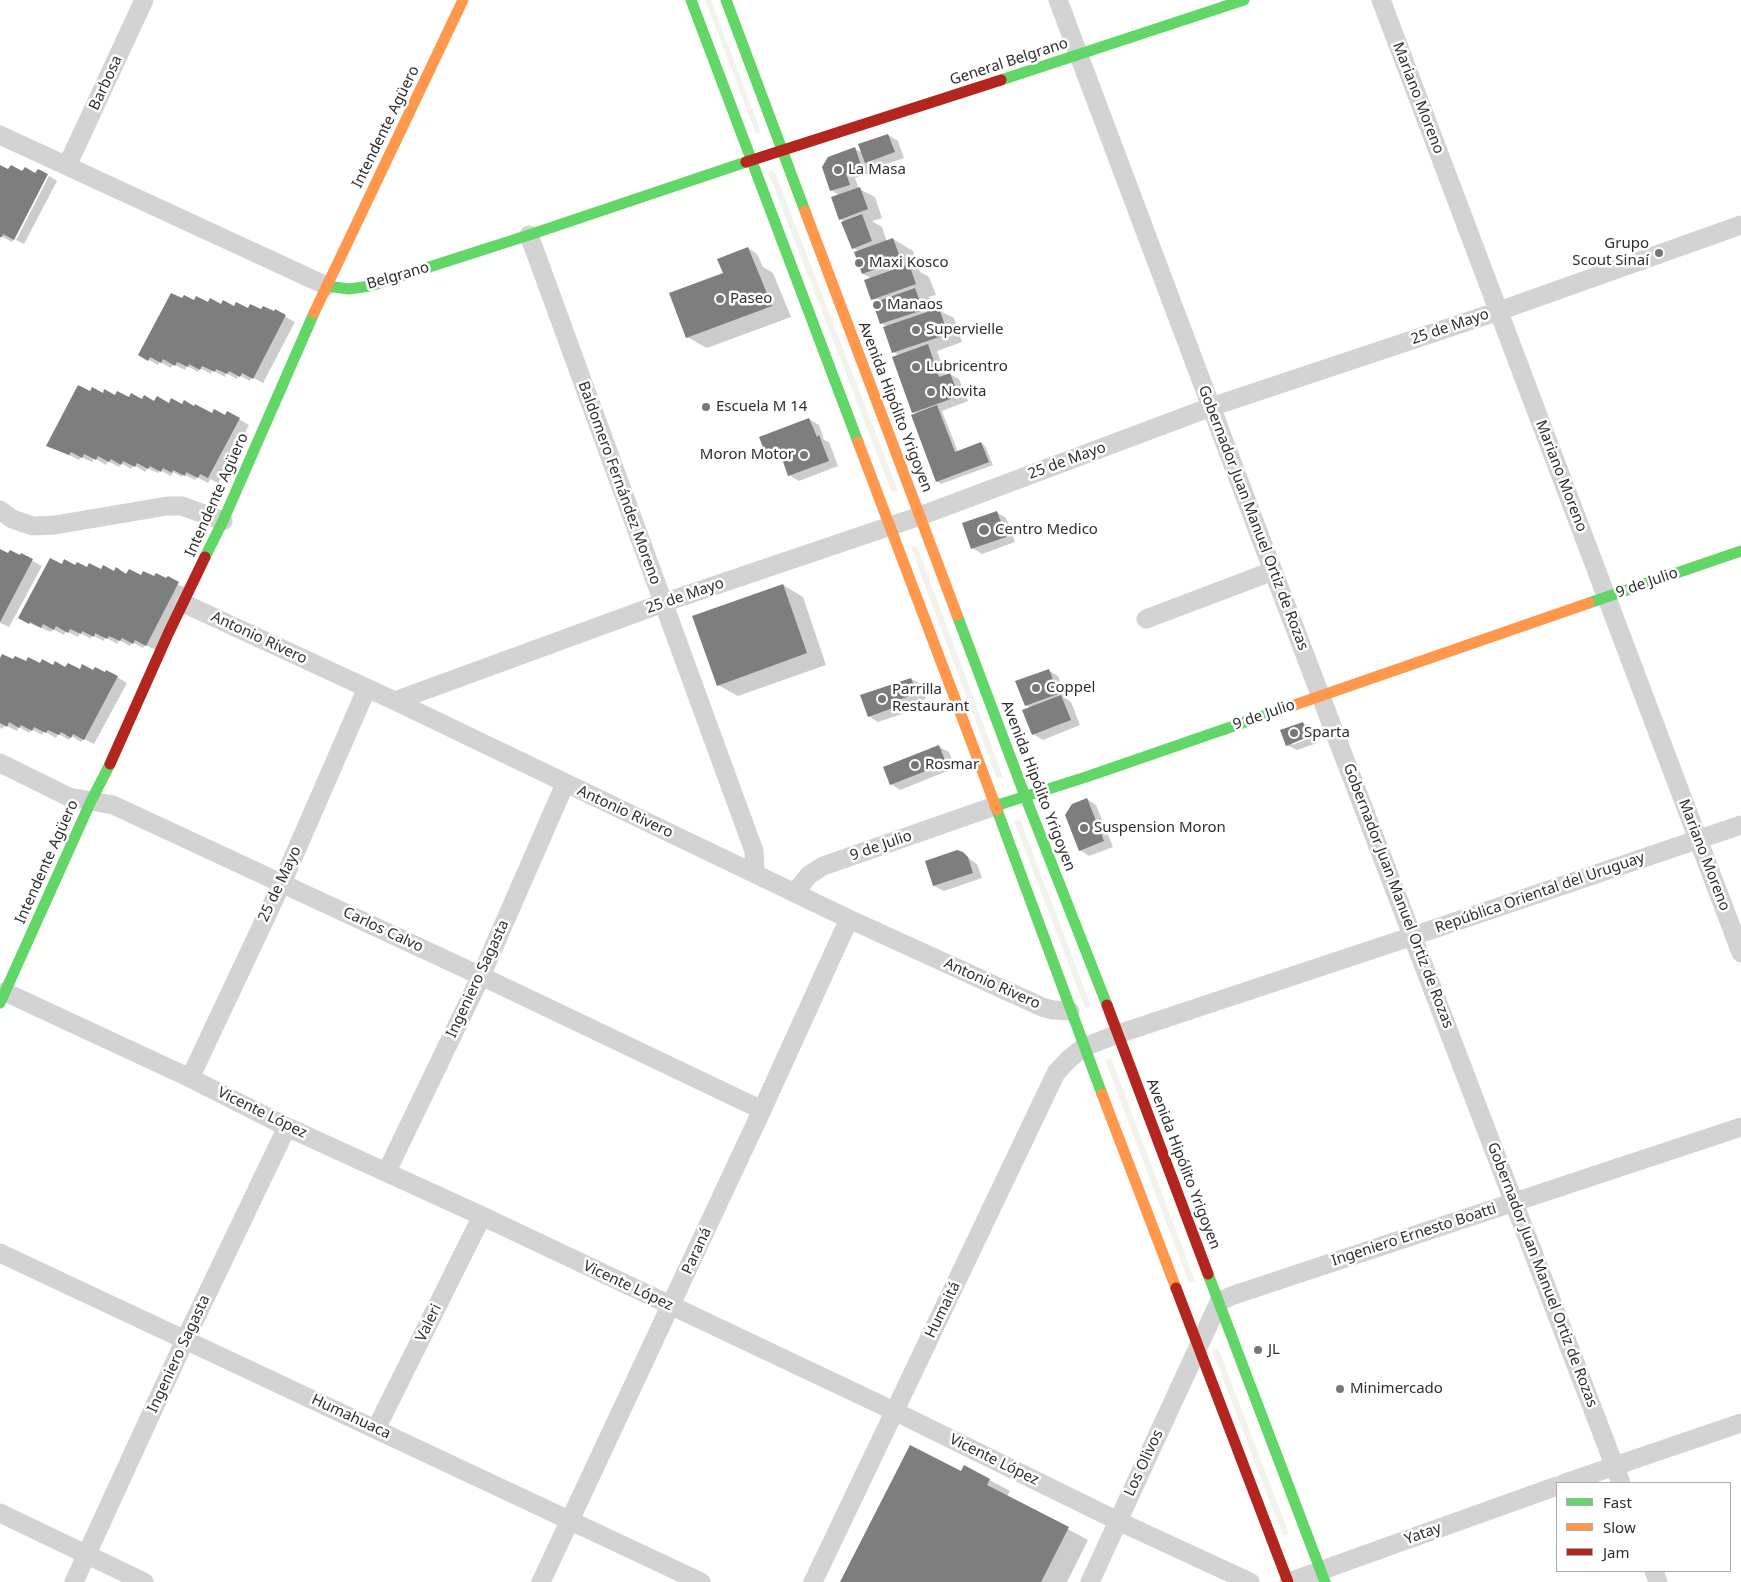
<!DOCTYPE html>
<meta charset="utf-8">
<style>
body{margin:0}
#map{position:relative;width:1741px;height:1582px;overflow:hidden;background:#fff;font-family:"Noto Sans",sans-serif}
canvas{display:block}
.legend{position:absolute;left:1556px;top:1482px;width:175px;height:90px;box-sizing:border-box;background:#fff;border:1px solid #ababab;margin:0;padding:6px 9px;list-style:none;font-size:15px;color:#2e2e2e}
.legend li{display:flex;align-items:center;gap:10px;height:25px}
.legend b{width:25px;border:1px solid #ababab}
</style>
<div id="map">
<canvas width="1741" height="1582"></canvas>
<ul class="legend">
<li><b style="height:6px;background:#63d668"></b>Fast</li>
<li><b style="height:6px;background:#ff974d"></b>Slow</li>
<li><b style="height:6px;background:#b3261e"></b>Jam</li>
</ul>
</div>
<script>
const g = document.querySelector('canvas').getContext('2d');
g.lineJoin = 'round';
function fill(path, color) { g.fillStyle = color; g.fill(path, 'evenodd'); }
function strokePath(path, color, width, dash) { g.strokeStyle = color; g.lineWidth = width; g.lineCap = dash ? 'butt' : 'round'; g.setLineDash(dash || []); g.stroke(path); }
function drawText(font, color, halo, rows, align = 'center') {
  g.font = font + ' "Noto Sans",sans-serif'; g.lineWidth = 5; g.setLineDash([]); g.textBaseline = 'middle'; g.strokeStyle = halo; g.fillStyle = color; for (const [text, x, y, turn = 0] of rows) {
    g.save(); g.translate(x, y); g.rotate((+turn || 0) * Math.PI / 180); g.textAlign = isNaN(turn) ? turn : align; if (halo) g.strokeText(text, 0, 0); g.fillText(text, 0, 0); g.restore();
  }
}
const green = new Path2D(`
 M705 0H711L761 132 756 134Z
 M774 170 898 491 892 493 768 172Z
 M917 546 1003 777 997 779 911 548Z
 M1020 819 1091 1006 1085 1008 1014 821Z
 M1111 1058 1195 1281 1189 1283 1105 1060Z
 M1218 1348 1289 1534 1283 1536 1212 1350Z`);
const shadow = new Path2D(`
 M888 135 898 141 904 158 875 168 868 163 871 173 855 178 859 189 875 197 882 218 872 221 882 227 887 242 893 239 913 251 920 272 929 277 936 295 928 297 935 301 938 310 954 318 962 342 937 351 946 376 950 374 959 379 968 401 942 411 958 452 981 443 985 446 993 465 941 484 937 481 917 414 913 412 899 356 894 352 888 327 881 323 878 302 872 299 871 278 863 274 860 252 853 248 845 222 840 219V196L831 190 855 149 863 153Z
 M0 166 9 171 47 175 12 242 1 236 0 238Z
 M49 176 57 181 24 244 16 240Z
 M748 248 757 254 763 267 773 273 791 317 707 348 687 337 724 273Z
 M182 300 274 313 275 311 295 322 263 383 252 377 250 381 239 375 237 379 226 373 225 377 212 370 211 374 200 368 198 372 187 366 185 370 173 364 171 368 160 362 158 365 140 355Z
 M90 393 182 406 226 417 228 413 249 425 218 483 210 479 208 483 197 477 195 480 183 474 182 477 173 472 171 476 160 470 158 473 147 468 145 472 134 465 131 469 121 463 119 467 108 461 106 465 94 458 92 462 81 457 79 460 48 445Z
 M809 419 819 425 824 440 829 442 838 466 799 481 789 475 783 457 776 460 767 454Z
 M996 512 1006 518 1015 542 982 554 972 548Z
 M0 551 21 557 22 555 42 566 9 627 0 623Z
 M62 565 155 578 188 588 156 650 145 645 143 648 132 642 130 646 119 640 117 644 105 637 104 641 92 635 91 639 80 633 78 637 66 631 64 635 53 629 51 632 29 623Z
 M783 585 803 597 826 665 738 696 718 685Z
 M0 659 106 674 107 671 127 683 94 744 84 739 81 742 71 736 69 740 58 734 56 738 44 731 42 735 31 729 29 733 19 727 17 731 5 725 2 729 0 727Z
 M1048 670 1058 676 1067 699 1071 702 1080 725 1043 740 1033 734 1031 708 1026 705Z
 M911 679 921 684 926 699 901 708 902 714 878 722 869 716Z
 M1303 723 1312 729 1317 743 1297 750 1287 745ZM1314 734 1315 736 1292 745V742Z
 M939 747 949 752 955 768 900 790 891 784Z
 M1087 799 1096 805 1113 847 1089 856 1080 850Z
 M963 854 977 864 982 878 944 891 934 886Z
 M965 1467 1010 1491 1007 1496 1088 1540 1067 1582H841L962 1473Z`);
const building = new Path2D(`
 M888 134 895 152 865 163 858 144Z
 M855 147 862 168 846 173 850 185 830 191 822 167 828 157Z
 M0 165 8 169 11 165 22 171 25 167 35 173 38 169 48 174 14 240 3 234 2 237H0Z
 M860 187 868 209 839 220 831 197Z
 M862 214 872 241 852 249 841 222Z
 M893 238 901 260 862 274 854 252Z
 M748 247 772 306 686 338 669 293 723 273 717 259Z
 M909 264 916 284 871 300 864 280Z
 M915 288 923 310 880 324 873 303Z
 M171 293 182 298 184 295 194 300 196 296 208 302 210 298 221 304 223 300 234 306 236 302 248 308 250 304 261 309 263 306 274 311 275 309 286 315 253 379 242 373 240 377 229 371 227 374 216 369 215 372 202 366 200 370 189 364 188 367 177 362 175 366 163 359 161 363 150 357 148 361 138 355Z
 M939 308 948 334 892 353 883 327Z
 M928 344 939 377 950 373 959 396 912 413 892 357Z
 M78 385 90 391 92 387 103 393 104 389 115 395 117 391 129 397 131 393 142 399 144 395 154 401 157 396 169 403 171 398 182 404 184 400 194 406 195 404 212 413 214 409 225 415 227 411 240 418 208 478 200 474 198 478 186 472 185 476 173 470 172 473 163 468 161 472 150 466 148 469 137 463 135 467 123 461 121 465 111 459 109 462 98 456 96 460 84 454 82 458 71 452 69 455 46 446Z
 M937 405 955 452 981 442 989 462 936 482 911 415Z
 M809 418 817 437 819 435 829 461 788 476 779 450 766 455 759 437Z
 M997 511 1006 537 971 549 962 523Z
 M0 549 8 553 10 550 20 555 21 553 33 559 0 622Z
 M50 558 62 564 64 559 75 565 77 562 87 567 89 563 101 569 103 565 114 571 116 567 126 574 129 569 141 575 143 571 154 576 156 573 166 578 168 576 179 582 146 646 135 640 133 644 122 638 120 641 109 636 107 639 95 633 94 637 82 631 81 634 70 629 68 633 56 626 54 630 43 624 41 628 30 622 29 624 18 618Z
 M783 584 807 653 717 686 692 616Z
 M2 654 13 659 15 656 26 661 28 657 40 663 42 659 53 665 55 661 65 667 68 663 80 669 82 664 93 670 95 667 105 672 106 670 118 676 84 740 73 734 71 738 61 732 59 735 48 730 46 733 34 727 32 731 21 725 19 728 9 722 7 727 0 723V658Z
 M1049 669 1058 694 1025 706 1015 681Z
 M911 678 917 694 891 702 893 708 868 717 860 695Z
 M1061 695 1071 720 1032 735 1022 710Z
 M1303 722 1308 737 1286 746 1280 730Z
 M939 745 946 763 890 785 883 767Z
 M1087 798 1104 841 1079 851 1065 815 1072 804Z
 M957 850 963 852 968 857 973 873 933 886 925 861Z
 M910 1445 961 1471 964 1465 990 1479 987 1485 1069 1527 1041 1582H840Z`);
const street = new Path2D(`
 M1058 0 1273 571 1621 1483
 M1381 0 1741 953
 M0 135 327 286
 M67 166 144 0
 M529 235 754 851 755 873
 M0 510 12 519 33 526 55 525 167 506H182L223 521
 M183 603 395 701 849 919 1042 1007 1053 1010 1070 1011
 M1146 619 1273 571
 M395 701 663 603 920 516 1211 407 1499 311 1741 225
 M0 763 69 797 113 805 481 976 762 1110
 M795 892 809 875 823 866 995 806
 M5 992 190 1078 287 1127 482 1216 894 1411 1118 1521 1250 1582
 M190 1078 282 883 367 688
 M387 1171 481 976 565 784
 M0 1253 701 1582
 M376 1429 482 1216
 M1565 1483 1741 1423
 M0 1513 144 1582
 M1654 1571 1658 1582
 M74 1582 185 1340 287 1127
 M541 1582 762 1110 849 919
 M813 1582 1056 1073 1069 1059 1084 1047 1118 1034 1413 936 1741 825
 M1090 1582 1219 1302 1231 1296 1741 1127
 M1289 1582 1557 1486`);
const fast = new Path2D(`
 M691 0 858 442
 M726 0 805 211
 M1001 80 1244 0
 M327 286 349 289 370 286 529 235 746 162
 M205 557 223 521 314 313
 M1589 603 1741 551
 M957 615 1025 796 1107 1005
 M995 806 1089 776 1280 710
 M997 810 1102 1094
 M0 1003 91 801 110 764
 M1208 1274 1325 1582`);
const slow = new Path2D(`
 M805 211 957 615
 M314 313 463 0
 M858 442 997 810
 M1280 710 1589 603
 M1102 1094 1176 1288`);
const jam = new Path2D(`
 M746 162 1001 80
 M110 764 168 634 205 557
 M1107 1005 1208 1274
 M1176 1288 1288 1582`);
const markers = [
 [838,170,5,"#777"],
 [1659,253,5,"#777"],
 [859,263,5,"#777"],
 [720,299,5,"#777"],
 [877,305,5,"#777"],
 [916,330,5,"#777"],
 [916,367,5,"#777"],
 [931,392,5,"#777"],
 [706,407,5,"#777"],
 [804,455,5,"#777"],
 [984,530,6,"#777"],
 [1036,688,5,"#777"],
 [882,699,5,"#777"],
 [1294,733,5,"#777"],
 [915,765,5,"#777"],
 [1084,828,5,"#777"],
 [1258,1350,5,"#777"],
 [1340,1389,5,"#777"]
];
const streetNames = [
 ["General Belgrano",1009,62,-18],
 ["Barbosa",106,83,-65],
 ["Mariano Moreno",1418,98,69],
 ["Intendente Agüero",386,127,-64],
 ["Belgrano",398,276,-16],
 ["25 de Mayo",1450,327,-19],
 ["Avenida Hipólito Yrigoyen",895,407,69],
 ["25 de Mayo",1067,461,-20],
 ["Mariano Moreno",1561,476,69],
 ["Baldomero Fernández Moreno",619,483,70],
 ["Intendente Agüero",217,495,-66],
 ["Gobernador Juan Manuel Ortiz de Rozas",1253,518,69],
 ["9 de Julio",1647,583,-19],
 ["25 de Mayo",685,596,-19],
 ["Antonio Rivero",259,638,25],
 ["9 de Julio",1264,715,-19],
 ["Avenida Hipólito Yrigoyen",1038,786,69],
 ["Antonio Rivero",625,812,25],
 ["9 de Julio",881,846,-19],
 ["Mariano Moreno",1704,855,69],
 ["Intendente Agüero",47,862,-66],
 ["25 de Mayo",280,884,-65],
 ["República Oriental del Uruguay",1540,893,-19],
 ["Gobernador Juan Manuel Ortiz de Rozas",1398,896,69],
 ["Carlos Calvo",383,930,25],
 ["Ingeniero Sagasta",478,979,-65],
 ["Antonio Rivero",992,984,24],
 ["Vicente López",262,1113,26],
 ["Avenida Hipólito Yrigoyen",1183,1164,69],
 ["Ingeniero Ernesto Boatti",1414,1235,-18],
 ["Paraná",697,1251,-65],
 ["Gobernador Juan Manuel Ortiz de Rozas",1542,1275,69],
 ["Vicente López",628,1286,25],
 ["Humaitá",943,1310,-64],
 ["Valeri",429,1323,-64],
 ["Ingeniero Sagasta",179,1354,-65],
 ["Humahuaca",351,1417,25],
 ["Vicente López",994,1460,26],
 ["Los Olivos",1144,1463,-65],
 ["Yatay",1423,1534,-20]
];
const poiNames = [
 ["La Masa",848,170],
 ["Grupo",1649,244,"right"],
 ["Scout Sinaí",1649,261,"right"],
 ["Maxi Kosco",869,263],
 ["Paseo",730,299],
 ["Manaos",887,305],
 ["Supervielle",926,330],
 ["Lubricentro",926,367],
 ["Novita",941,392],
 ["Escuela M 14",716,407],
 ["Moron Motor",794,455,"right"],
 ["Centro Medico",995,530],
 ["Coppel",1046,688],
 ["Parrilla",892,690],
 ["Restaurant",892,707],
 ["Sparta",1304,733],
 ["Rosmar",925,765],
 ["Suspension Moron",1094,828],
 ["JL",1268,1350],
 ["Minimercado",1350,1389]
];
fill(green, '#f1f3ec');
fill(shadow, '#0003');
fill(building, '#7e7e7e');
strokePath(street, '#d3d3d3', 19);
strokePath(fast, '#63d668', 11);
strokePath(slow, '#ff974d', 11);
strokePath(jam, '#b3261e', 11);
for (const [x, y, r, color] of markers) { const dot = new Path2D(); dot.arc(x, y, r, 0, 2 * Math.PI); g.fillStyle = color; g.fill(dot); strokePath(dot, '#fff', 2); }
drawText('15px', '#2e2e2e', '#fff', streetNames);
drawText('15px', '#2e2e2e', '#fff', poiNames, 'left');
</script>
